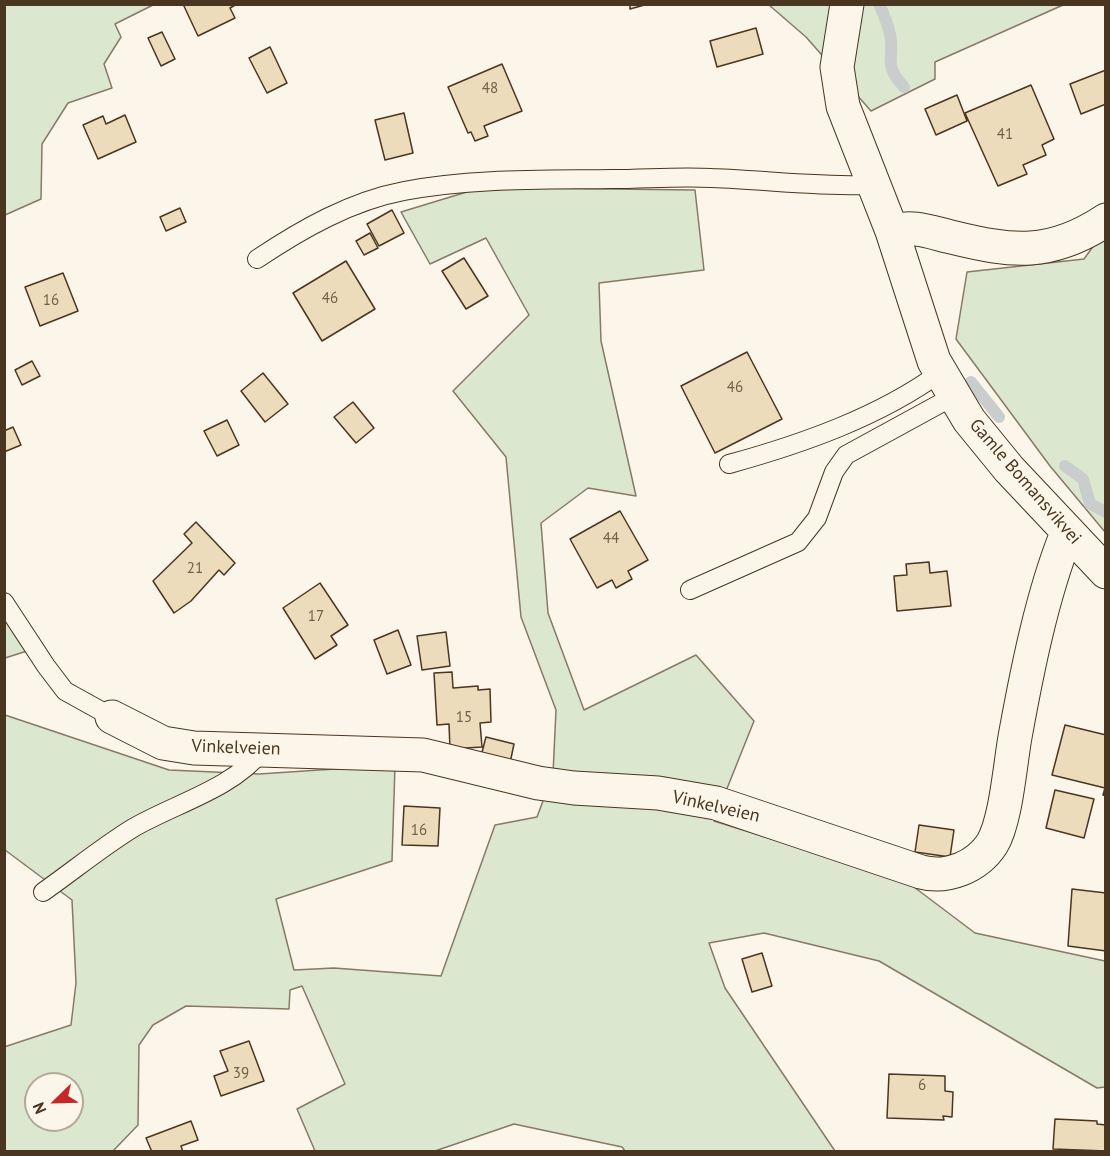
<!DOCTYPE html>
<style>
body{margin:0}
#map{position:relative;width:1110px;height:1156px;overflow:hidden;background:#fbf6e9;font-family:"PT Sans",sans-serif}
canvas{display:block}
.frame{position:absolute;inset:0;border:6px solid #4a3520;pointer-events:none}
.north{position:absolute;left:24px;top:1072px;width:60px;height:60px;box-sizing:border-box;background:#fbf6e9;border:2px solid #b4a999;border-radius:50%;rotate:247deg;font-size:16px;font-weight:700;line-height:24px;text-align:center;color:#4a3520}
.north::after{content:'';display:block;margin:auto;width:21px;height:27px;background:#c62828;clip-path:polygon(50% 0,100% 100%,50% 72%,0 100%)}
</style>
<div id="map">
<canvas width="1110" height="1156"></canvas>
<div class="frame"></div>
<div class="north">N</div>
</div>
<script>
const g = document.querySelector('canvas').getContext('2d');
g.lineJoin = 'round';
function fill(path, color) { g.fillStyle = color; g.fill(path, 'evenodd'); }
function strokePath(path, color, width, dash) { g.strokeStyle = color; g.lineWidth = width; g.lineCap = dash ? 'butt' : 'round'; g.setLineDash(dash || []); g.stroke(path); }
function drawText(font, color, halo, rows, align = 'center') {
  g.font = font + ' "PT Sans",sans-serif'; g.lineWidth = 4.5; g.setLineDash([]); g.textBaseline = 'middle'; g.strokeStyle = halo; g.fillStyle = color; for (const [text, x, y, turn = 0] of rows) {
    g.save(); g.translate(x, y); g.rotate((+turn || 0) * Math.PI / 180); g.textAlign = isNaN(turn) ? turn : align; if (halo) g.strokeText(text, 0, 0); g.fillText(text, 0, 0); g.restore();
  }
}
const green = new Path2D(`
 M4 5H153L115 24 121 37 104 64 112 88 68 103 42 144 41 199 5 215Z
 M769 5H1063L935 62V79L871 111 806 37Z
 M527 188 695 190 704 270 599 283 601 341 636 496 588 488 541 523 548 613 584 710 696 655 754 721 714 821 906 881 975 933 1105 961V1087L1097 1088 879 961 764 933 709 943 725 988 835 1151H625L622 1147 514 1124 435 1151H315L297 1109 345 1084 302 986 290 990 289 1009 186 1006 153 1025 139 1045 138 1125 113 1151H5L4 1047 71 1025 76 983 72 900 5 850V715L169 770 259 774 395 765 392 861 276 899 294 970 334 968 441 976 495 825 537 817 553 774 556 710 521 617 506 457 453 391 529 315 486 238 430 264 401 212 470 191ZM36 1084H72V1120H36Z
 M1105 230V532L1050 466 956 339 967 272 1084 259Z
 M4 615 27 651 5 658H4Z`);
const stream = new Path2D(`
 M880 6C884 15 888 25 890 34 895 59 882 63 904 87
 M971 382 999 417
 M1065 466 1083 479 1090 504 1106 512`);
const building = new Path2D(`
 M183 4H237L230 8 235 18 198 36Z
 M623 4H648L630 9V5Z
 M756 28 763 54 717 67 710 41Z
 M162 32 175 59 161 66 148 38Z
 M270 47 287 83 267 93 249 58Z
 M502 64 522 111 484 126 488 136 475 141 471 132 468 133 448 87Z
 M1106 70V104L1081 114 1070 84Z
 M1031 85 1054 139 1042 145 1046 155 1023 165 1027 174 998 186 965 113Z
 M957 95 967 121 936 135 925 109Z
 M404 113 413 153 385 160 375 120Z
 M125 115 136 142 98 159 83 125 103 116 106 124Z
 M180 208 186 222 166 231 160 217Z
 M392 210 404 233 379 246 367 224Z
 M370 233 378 248 364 255 356 241Z
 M464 258 488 296 466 309 442 271Z
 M346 261 375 309 322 341 293 293Z
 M63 273 78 311 40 326 25 287Z
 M747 352 782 419 715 453 681 386Z
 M32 361 40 376 22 385 15 370Z
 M263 373 288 404 265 422 241 391Z
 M353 402 374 428 356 443 334 417Z
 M227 420 239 445 217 456 204 431Z
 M13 427 21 445 4 452V431Z
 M620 511 648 560 628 571 632 579 616 588 612 580 597 588 570 539Z
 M196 522 235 563 224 575 219 570 191 601 174 613 153 581 192 543 184 534Z
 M929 562 930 573 947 571 951 606 897 611 894 576 907 575 906 564Z
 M320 583 348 625 331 636 337 645 315 659 283 608Z
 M398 630 411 665 387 674 374 640Z
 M446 632 450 666 422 670 417 636Z
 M452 672 453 688 478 686V690L490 689 491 722 480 723 482 747 450 749 449 724 437 725 434 673Z
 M1065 725 1106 735V796L1103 795 1105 788 1052 775Z
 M486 737 514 744 510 763 481 756Z
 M1055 790 1094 799 1084 838 1046 828Z
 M404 806 440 808 438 846 402 845Z
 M919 825 954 830 950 857 915 852Z
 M1072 889 1106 893V951L1068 946Z
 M762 953 772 986 752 992 742 959Z
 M249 1041 264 1081 221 1096 214 1076 228 1071 220 1051Z
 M889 1074 945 1076V1091L953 1092 952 1117 943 1116 944 1120 887 1118Z
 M1055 1119 1097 1121V1124L1106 1125V1151L1053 1149Z
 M191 1121 198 1140 181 1146 183 1152H152L146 1138Z`);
const service = new Path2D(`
 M257 259C302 229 351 201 404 191 473 178 544 180 612 179 646 179 679 176 712 178 767 180 820 187 875 185
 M729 464C802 444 879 417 941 372
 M690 590 798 542 817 518 834 472 846 455 954 396
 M4 602 46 666 65 691 112 717
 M43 892C73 871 102 847 133 828 174 804 232 789 262 751`);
const minor = new Path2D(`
 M847 4 837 67 843 106 892 231 934 361 969 420 1009 469 1106 572
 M892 231C913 225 930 232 951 237 1012 252 1050 257 1106 220
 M112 717 163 743 194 748 423 755 538 783 574 788 658 793 716 803 921 872C947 879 977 867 992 844 1006 821 1010 765 1015 737 1027 671 1042 595 1067 533`);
const numberNames = [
 ["48",490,89],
 ["41",1005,135],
 ["46",330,299],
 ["16",51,301],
 ["46",735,388],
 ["44",611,539],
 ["21",195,569],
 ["17",316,617],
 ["15",464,718],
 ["16",419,831],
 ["39",241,1074],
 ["6",922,1086]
];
const streetNames = [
 ["Gamle Bomansvikvei",1025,482,49],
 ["Vinkelveien",236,748,2],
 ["Vinkelveien",716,807,13]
];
fill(green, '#dce7d0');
strokePath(green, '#887966', 1.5);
strokePath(stream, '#c9cecd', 12);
fill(building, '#ecdcbc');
strokePath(building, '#4a3520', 1.5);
strokePath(service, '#4a3520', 20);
strokePath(minor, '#4a3520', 35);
strokePath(service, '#fbf6e9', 18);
strokePath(minor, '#fbf6e9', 33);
drawText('15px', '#725f47', null, numberNames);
drawText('18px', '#4a3520', '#fbf6e9', streetNames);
</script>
